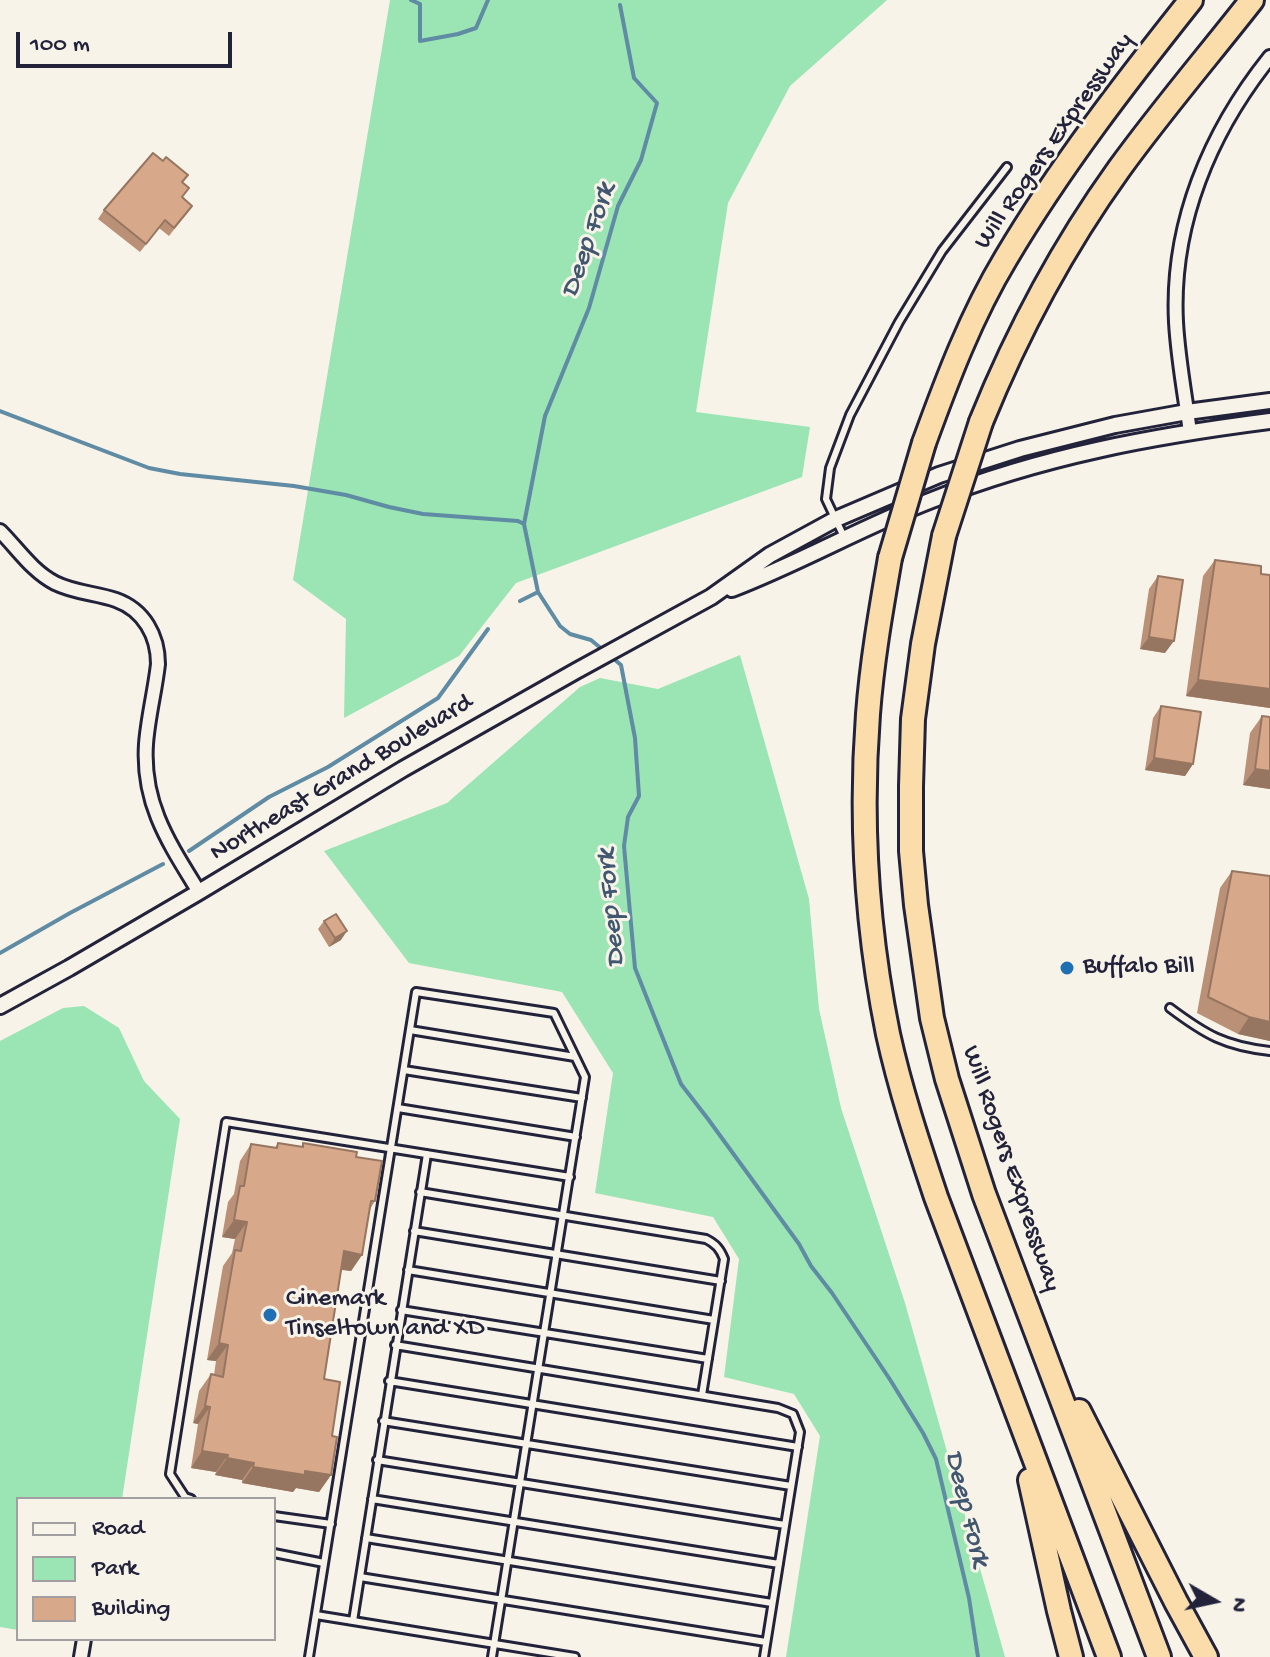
<!DOCTYPE html>
<style>
body{margin:0}
#map{position:relative;width:1270px;height:1657px;overflow:hidden;background:#f7f3e8;font-family:"Gochi Hand",sans-serif}
canvas{display:block}
.legend{position:absolute;left:16px;top:1497px;width:260px;height:144px;box-sizing:border-box;background:#f7f3e8;border:2px solid #a29fa3;margin:0;padding:10px 14px;list-style:none;font-size:24px;color:#22223b}
.legend li{display:flex;align-items:center;gap:16px;height:40px}
.legend b{width:40px;border:2px solid #a29fa3}
.north{position:absolute;left:1174px;top:1561px;width:80px;height:80px;-webkit-text-stroke:6px #f7f3e8;paint-order:stroke;rotate:99deg;font-size:22px;font-weight:700;line-height:32px;text-align:center;color:#22223b}
.north::after{content:'';display:block;margin:auto;width:28px;height:36px;background:#22223b;clip-path:polygon(50% 0,100% 100%,50% 72%,0 100%)}
.scale{position:absolute;left:16px;top:32px;width:216px;height:36px;box-sizing:border-box;border:4px solid #22223b;border-top:0;padding-left:10px;font-size:24px;line-height:28px;white-space:nowrap;color:#22223b;-webkit-text-stroke:6px #f7f3e8;paint-order:stroke}
</style>
<div id="map">
<canvas width="1270" height="1657"></canvas>
<ul class="legend">
<li><b style="height:10px;background:#f7f3e8"></b>Road</li>
<li><b style="height:22px;background:#9be4b3"></b>Park</li>
<li><b style="height:22px;background:#d8a88a"></b>Building</li>
</ul>
<div class="north">N</div>
<div class="scale">100 m</div>
</div>
<script>
const g = document.querySelector('canvas').getContext('2d');
g.lineJoin = 'round';
function fill(path, color) { g.fillStyle = color; g.fill(path, 'evenodd'); }
function strokePath(path, color, width, dash) { g.strokeStyle = color; g.lineWidth = width; g.lineCap = dash ? 'butt' : 'round'; g.setLineDash(dash || []); g.stroke(path); }
function drawText(font, color, halo, rows, align = 'center') {
  g.font = font + ' "Gochi Hand",sans-serif'; g.lineWidth = 6; g.setLineDash([]); g.textBaseline = 'middle'; g.strokeStyle = halo; g.fillStyle = color; for (const [text, x, y, turn = 0] of rows) {
    g.save(); g.translate(x, y); g.rotate((+turn || 0) * Math.PI / 180); g.textAlign = isNaN(turn) ? turn : align; if (halo) g.strokeText(text, 0, 0); g.fillText(text, 0, 0); g.restore();
  }
}
const green = new Path2D(`
 M390 0H887L790 86 728 203 696 412 810 427 802 477 516 583 459 656 344 718 346 619 293 580Z
 M740 655 809 899 819 1009 841 1108 905 1303 1005 1657H786L820 1436 794 1394 724 1377 739 1259 713 1217 595 1193 613 1073 562 992 409 963 324 851 447 803 580 687 600 678 658 689Z
 M84 1006 119 1028 144 1081 180 1119 122 1499H18V1630L0 1627V1041L63 1008Z`);
const stream = new Path2D(`
 M411 0 420 4V41L458 34 476 28 488 0
 M620 5 634 78 657 103 641 160 618 206 589 308 545 416 524 524 538 592 560 626 570 634 591 640 621 665 635 738 639 796 628 817 624 846 635 968 681 1084 708 1119 799 1244 811 1266 832 1293 889 1378 923 1433 936 1459 969 1598 978 1657
 M0 411 149 468 180 474 294 486 346 495 389 507 423 514 518 521 524 524
 M520 601 538 592
 M189 851 269 797 328 767 438 698 488 629
 M0 953 70 913 163 864`);
const service = new Path2D(`
 M844 537 826 499 830 468 850 415 899 322 942 251 1007 167
 M1170 1008C1206 1035 1225 1046 1270 1051
 M410 1030 575 1057
 M404 1070 582 1098
 M398 1108 576 1137
 M420 1192 706 1239C716 1244 720 1249 724 1259L702 1395
 M414 1231 721 1281
 M408 1270 714 1320
 M401 1310 708 1359
 M395 1345 778 1408 793 1414 800 1432 764 1657
 M389 1381 798 1447
 M383 1421 791 1486
 M377 1460 785 1525
 M191 1499 185 1497 170 1474 226 1122 570 1177
 M372 1499 779 1564
 M274 1516 331 1524
 M366 1538 772 1603
 M274 1553 324 1563
 M360 1577 766 1642
 M316 1615 575 1657
 M353 1621 427 1154
 M309 1657 416 992 554 1013 585 1077 492 1657`);
const minor = new Path2D(`
 M1190 432C1185 395 1178 359 1176 322 1171 224 1210 132 1270 57
 M0 531C18 549 32 571 55 583 75 593 96 593 116 600 144 610 158 636 158 664 155 691 148 717 146 744 142 804 169 843 199 892
 M81 1657 84 1639`);
const tertiary = new Path2D(`
 M732 589C800 563 864 526 932 500 1043 456 1153 436 1270 421
 M0 1006 69 968 199 892 403 769 576 671 711 597 770 555 836 519 939 475 1020 449 1115 425 1187 412 1270 401`);
const motorway = new Path2D(`
 M981 422C1017 333 1063 247 1119 169 1161 111 1208 56 1252 0
 M924 443C947 380 971 316 1006 258 1060 167 1125 83 1191 0
 M944 536 923 644 913 719 911 786V851L916 905 932 1018 947 1079 984 1194 1159 1657
 M890 558C881 610 872 661 868 714 860 819 867 930 888 1034 900 1089 918 1143 936 1197L1109 1657
 M1079 1411 1176 1602 1206 1657
 M1030 1480 1059 1611 1071 1657`);
const motorwayBridge = new Path2D(`
 M944 536 981 422
 M890 558 924 443`);
const wall = new Path2D(`
 M182 183V198L192 206 169 236 159 228 140 252 98 219 104 210Z
 M1215 560 1261 574 1270 708 1186 696 1203 576Z
 M1158 576 1165 653 1140 649 1149 589Z
 M1161 706 1193 764 1185 776 1145 770 1153 718Z
 M1262 716 1270 789 1243 785 1250 733Z
 M1232 871 1270 1041 1238 1034 1197 1013 1220 888Z
 M324 921 341 940 329 947 318 929Z
 M278 1143 301 1147 303 1143 356 1157 375 1201 370 1209 362 1255 351 1271 341 1270 324 1379 332 1436 331 1475 319 1492 296 1488 293 1492 242 1483V1480L215 1475 216 1472 191 1468 198 1424 193 1423 199 1391 211 1374 214 1375 216 1361 207 1360 223 1266 232 1253 235 1239 222 1237 228 1202 234 1194 240 1161 251 1144 275 1148Z`);
const shadedWall = new Path2D(`
 M1149 637 1174 641 1165 653 1140 649Z
 M1198 680 1270 689V708L1186 696Z
 M1154 758 1193 764 1185 776 1145 770Z
 M1255 769 1270 771V789L1243 785Z
 M347 931 341 940 329 947 335 938Z
 M1249 1017 1270 1022V1041L1238 1034Z
 M234 1220 247 1222 235 1239 222 1237Z
 M344 1251 362 1255 351 1271 333 1268Z
 M219 1343 228 1345 216 1361 207 1360Z
 M205 1406 210 1407 198 1424 193 1423Z
 M202 1451 228 1455 216 1472 191 1468Z
 M227 1458 254 1463 242 1480 215 1475Z
 M253 1467 305 1471 331 1475 319 1492 296 1488 293 1492 242 1483Z`);
const building = new Path2D(`
 M153 153 163 161 166 157 188 175 182 182 189 188 182 197 192 206 174 228 165 220 146 244 104 210Z
 M1215 560 1261 566V574L1270 575V689L1198 680Z
 M1158 576 1183 580 1174 641 1149 637Z
 M1161 706 1201 712 1193 764 1154 758Z
 M1262 716 1270 717V771L1255 769Z
 M1232 871 1270 876V1022L1249 1017 1208 997Z
 M336 914 347 931 335 938 324 921Z
 M278 1143 303 1147V1143L357 1152 356 1157 382 1161 375 1201H371L362 1255 344 1251 324 1379 340 1382 332 1436 337 1437 331 1475 305 1471V1475L253 1467 254 1463 227 1458 228 1455 202 1451 210 1407 205 1406 211 1374 223 1377 228 1345 219 1343 235 1250 241 1251 247 1222 234 1220 240 1186H244L251 1144 277 1148Z`);
const markers = [
 [1067,968,8,"#1f6fb2"],
 [270,1315,8,"#1f6fb2"]
];
const streetNames = [
 ["Will Rogers Expressway",1055,142,-55],
 ["Northeast Grand Boulevard",342,779,-31],
 ["Will Rogers Expressway",1010,1169,71]
];
const poiNames = [
 ["Buffalo Bill",1083,968],
 ["Cinemark",286,1300],
 ["Tinseltown and XD",286,1330]
];
const waterNames = [
 ["Deep Fork",590,241,-71],
 ["Deep Fork",613,908,-95],
 ["Deep Fork",965,1509,76]
];
fill(green, '#9be4b3');
strokePath(stream, '#608ba4', 4);
strokePath(service, '#22223b', 12);
strokePath(minor, '#22223b', 18);
strokePath(tertiary, '#22223b', 20);
strokePath(motorway, '#22223b', 28);
strokePath(service, '#f7f3e8', 6);
strokePath(minor, '#f7f3e8', 12);
strokePath(tertiary, '#f7f3e8', 14);
strokePath(motorway, '#faddab', 22);
strokePath(motorwayBridge, '#22223b', 28, []);
strokePath(motorwayBridge, '#faddab', 22);
fill(wall, '#ba9077');
fill(shadedWall, '#977661');
fill(building, '#d8a88a');
strokePath(building, '#977661', 2);
for (const [x, y, r, color] of markers) { const dot = new Path2D(); dot.arc(x, y, r, 0, 2 * Math.PI); g.fillStyle = color; g.fill(dot); strokePath(dot, '#f7f3e8', 3); }
drawText('26px', '#22223b', '#f7f3e8', streetNames);
drawText('26px', '#22223b', '#f7f3e8', poiNames, 'left');
drawText('italic 28px', '#415770', '#f7f3e8', waterNames);
</script>
